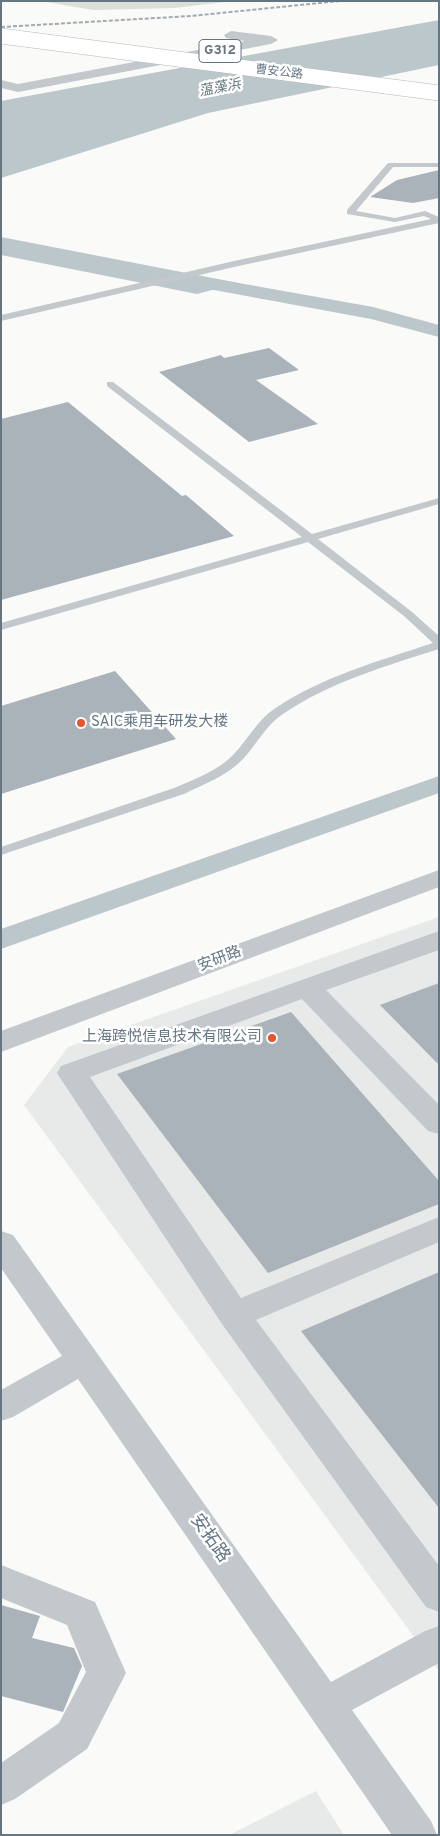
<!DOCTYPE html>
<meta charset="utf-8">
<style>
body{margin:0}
#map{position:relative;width:440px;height:1836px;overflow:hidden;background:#fafaf8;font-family:Overpass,sans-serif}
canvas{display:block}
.frame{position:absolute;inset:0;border:2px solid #657683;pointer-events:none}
</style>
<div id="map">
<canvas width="440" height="1836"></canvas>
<div class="frame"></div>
</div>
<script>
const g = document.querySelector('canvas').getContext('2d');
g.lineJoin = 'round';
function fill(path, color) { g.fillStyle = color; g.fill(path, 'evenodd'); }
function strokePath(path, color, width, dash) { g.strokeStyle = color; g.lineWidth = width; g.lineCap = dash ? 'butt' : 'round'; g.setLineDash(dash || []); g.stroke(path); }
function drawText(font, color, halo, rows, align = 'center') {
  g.font = font + ' Overpass,"Noto Sans SC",sans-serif'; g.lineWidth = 5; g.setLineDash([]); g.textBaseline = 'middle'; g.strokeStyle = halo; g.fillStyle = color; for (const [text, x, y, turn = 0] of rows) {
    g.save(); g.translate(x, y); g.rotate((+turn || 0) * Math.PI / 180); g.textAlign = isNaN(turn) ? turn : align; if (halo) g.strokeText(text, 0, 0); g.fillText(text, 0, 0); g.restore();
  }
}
const built = new Path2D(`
 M439 917V1671L24 1105 68 1047Z
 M316 1791 344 1835H229Z`);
const green = new Path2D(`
 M41 1H233L174 8 93 10Z`);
const water = new Path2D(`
 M439 20V65L208 113 1 178V101Z
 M1 237 238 283 197 294 1 255Z`);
const canal = new Path2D(`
 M183 273 373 307 439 325V337L371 319 176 283 173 279 176 275Z
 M439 776V793L1 949V929Z`);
const building = new Path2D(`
 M439 170V198L413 203 370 197 397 180Z
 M269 348 299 370 256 380 318 424 249 442 159 372 221 355 224 358Z
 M68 402 182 496 186 495 234 536 1 600V419Z
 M115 671 176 739 1 794V706Z
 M439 983V1065L380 1005Z
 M291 1012 439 1181V1204L268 1273 117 1074Z
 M439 1272V1508L301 1331Z
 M1 1605 40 1616 32 1638 74 1648 82 1666 63 1712 1 1696Z`);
const lane = new Path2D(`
 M388 163H439V167H393L356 211 395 218 425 211 439 217V223L234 267 1 321V315L234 261 431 219 424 216 395 222 347 214V210Z
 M107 382H113L312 534 439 498V504L318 539 412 612 439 636V649C386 666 330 682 283 714 266 725 257 744 243 759 227 776 204 784 184 794L1 855V847L174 788C195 779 218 771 234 754 248 739 257 721 274 709 321 677 379 661 433 643L404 616 308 542 1 630V623L302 537 107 386Z`);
const street = new Path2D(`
 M231 31 271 36 278 40 271 44 18 92 1 88V80L18 84 245 41 226 38 224 35Z
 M439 870V887L1 1052V1031Z
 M439 931V950L326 990 439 1105V1134L428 1131 302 999 90 1077 241 1298 439 1217V1242L256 1320 439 1566V1612L426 1607 222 1324 57 1073 61 1066Z
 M1 1231 13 1235 331 1682 425 1631 439 1626V1663L352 1710 431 1821 437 1835H392L78 1379 13 1417 1 1421V1390L62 1356 1 1268Z
 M1 1565 95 1602 126 1673 87 1749 15 1799 1 1805V1763L59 1723 86 1672 67 1625 1 1598Z`);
const rail = new Path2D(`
 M1 27 191 16 340 1`);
const highwayBridge = new Path2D(`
 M1 36 439 93`);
const markers = [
 [81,723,5,"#e4572e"],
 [272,1038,5,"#e4572e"]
];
const farStreetnames = [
 ["曹安公路",279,73,7]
];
const shields = [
 [220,51,42]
];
const shieldNames = [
 ["G312",220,51]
];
const farWaternames = [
 ["蕰藻浜",220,89,-11]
];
const poiNames = [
 ["SAIC乘用车研发大楼",91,723],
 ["上海跨悦信息技术有限公司",262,1038,"right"]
];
const streetNames = [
 ["安研路",220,960,-21]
];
const nearStreetnames = [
 ["安拓路",209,1539,55]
];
fill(built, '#e8e9e9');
fill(green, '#dadfd7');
fill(water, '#bbc7cb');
fill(canal, '#bbc7cb');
fill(building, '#aab3b9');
fill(lane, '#c3c8cc');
fill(street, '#c3c8cc');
strokePath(rail, '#a2aab0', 2, [4, 2]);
strokePath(highwayBridge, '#b4b9bd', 16, []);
strokePath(highwayBridge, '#fff', 15);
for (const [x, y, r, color] of markers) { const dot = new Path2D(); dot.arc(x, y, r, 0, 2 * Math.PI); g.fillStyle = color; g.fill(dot); strokePath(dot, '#fff', 2); }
drawText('12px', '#657683', '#fff', farStreetnames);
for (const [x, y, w] of shields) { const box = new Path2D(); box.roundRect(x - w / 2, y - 11.5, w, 23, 4); g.fillStyle = '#fff'; g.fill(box); strokePath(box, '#657683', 1); }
drawText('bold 14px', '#657683', null, shieldNames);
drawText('italic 14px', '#60757c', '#fff', farWaternames);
drawText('15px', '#657683', '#fff', poiNames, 'left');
drawText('15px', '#657683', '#fff', streetNames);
drawText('18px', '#657683', '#fff', nearStreetnames);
</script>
